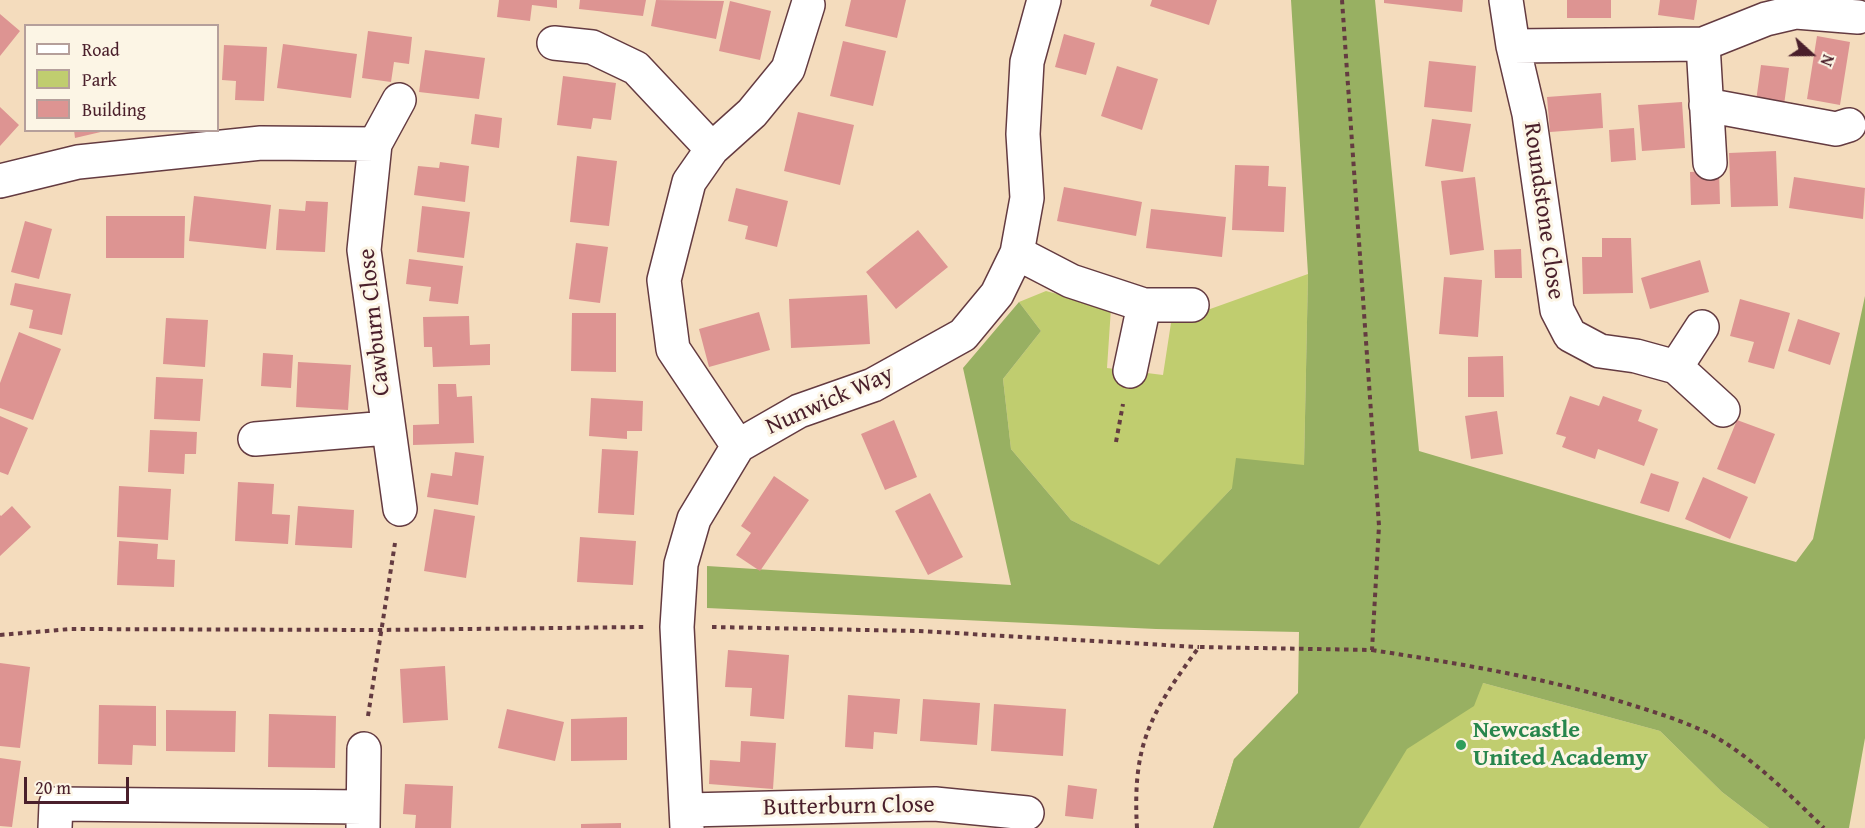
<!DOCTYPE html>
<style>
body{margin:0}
#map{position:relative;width:1865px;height:828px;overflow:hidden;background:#f4dcbd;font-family:"Gentium Book Plus",serif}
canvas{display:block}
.legend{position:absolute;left:24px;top:24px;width:195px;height:108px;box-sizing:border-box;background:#fcf5e5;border:2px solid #b59f9b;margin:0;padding:8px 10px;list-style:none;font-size:18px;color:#4a1f2b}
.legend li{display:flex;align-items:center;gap:12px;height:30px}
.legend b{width:30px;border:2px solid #b59f9b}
.north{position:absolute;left:1781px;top:24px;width:60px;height:60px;-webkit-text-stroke:4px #fcf5e5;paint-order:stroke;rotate:111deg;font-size:16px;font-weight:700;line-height:24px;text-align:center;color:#4a1f2b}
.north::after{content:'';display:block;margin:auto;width:21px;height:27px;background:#4a1f2b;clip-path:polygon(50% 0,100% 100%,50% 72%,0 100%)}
.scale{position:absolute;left:24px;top:777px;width:105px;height:27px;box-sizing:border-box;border:3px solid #4a1f2b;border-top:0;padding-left:8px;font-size:18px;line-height:21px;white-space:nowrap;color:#4a1f2b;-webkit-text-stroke:4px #fcf5e5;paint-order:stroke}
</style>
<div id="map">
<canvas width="1865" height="828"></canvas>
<ul class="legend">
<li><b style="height:8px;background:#fff"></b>Road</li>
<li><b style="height:16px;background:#c0cd6f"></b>Park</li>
<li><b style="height:16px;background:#dd9492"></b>Building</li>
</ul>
<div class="north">N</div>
<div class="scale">20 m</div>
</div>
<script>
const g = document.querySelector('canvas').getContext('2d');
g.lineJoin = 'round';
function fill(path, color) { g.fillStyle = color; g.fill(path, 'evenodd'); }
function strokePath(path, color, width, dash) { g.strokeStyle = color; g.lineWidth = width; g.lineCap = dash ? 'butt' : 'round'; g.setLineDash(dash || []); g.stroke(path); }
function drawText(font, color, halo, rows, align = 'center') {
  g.font = font + ' "Gentium Book Plus",serif'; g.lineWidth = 6; g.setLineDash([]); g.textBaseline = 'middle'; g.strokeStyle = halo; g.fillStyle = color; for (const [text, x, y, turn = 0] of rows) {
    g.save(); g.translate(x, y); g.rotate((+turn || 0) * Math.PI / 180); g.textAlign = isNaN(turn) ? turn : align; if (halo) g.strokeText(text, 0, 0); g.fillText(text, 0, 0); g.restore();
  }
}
const green = new Path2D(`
 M1308 274 1304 465 1232 488 1159 566 1071 520 1011 449 1003 379 1041 331 1019 302 1046 291 1111 308 1107 368 1163 375 1171 323Z
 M1483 683 1660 731 1722 792 1769 828H1213L1234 759Z`);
const forest = new Path2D(`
 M1291 0H1375L1419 451 1796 562 1813 539 1865 296V738L1849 828H1769L1722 792 1660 731 1483 683 1474 706 1407 749 1359 828H1213L1234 759 1298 693 1299 632 1156 629 707 608V566L1011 585 963 368 1019 302 1041 331 1003 379 1011 449 1071 520 1159 565 1232 488 1236 458 1304 465 1308 274Z`);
const building = new Path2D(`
 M499 0H557V8L532 5 530 21 497 17Z
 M580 0H646L643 16 579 9Z
 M656 0 724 1 716 39 651 26Z
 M851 0H906L897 38 845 26Z
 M1152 0H1217L1209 25 1150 6Z
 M1384 0H1463L1462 12 1384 3Z
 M1567 0H1611V18H1567Z
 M1660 0H1697L1694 20 1658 15Z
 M730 1 771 11 760 60 719 51Z
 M0 14 20 31 0 56Z
 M368 31 412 37 409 64 394 62 391 82 362 78Z
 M1064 34 1095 43 1086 75 1055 67Z
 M1817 36 1850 42 1840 105 1807 99Z
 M843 41 886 51 873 106 830 96Z
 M283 44 357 54 351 98 277 88Z
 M224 45 267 47 264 101 235 100 236 81 222 80Z
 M425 50 485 58 479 99 419 92Z
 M1429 61 1476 66 1472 112 1424 107Z
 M1761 65 1789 68 1784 105 1756 101Z
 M1117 66 1158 79 1142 130 1101 116Z
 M563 76 616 83 611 120 593 118 591 129 557 125Z
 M1601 93 1603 128 1550 132 1547 97Z
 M1682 102 1685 148 1642 151 1638 105Z
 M0 107 19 125 0 146Z
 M798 112 854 125 840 185 784 171Z
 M475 114 502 118 499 148 471 144Z
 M1432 119 1471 124 1463 172 1425 166Z
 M1634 128 1636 160 1611 162 1609 130Z
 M74 130H105V131L75 138Z
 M1776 151 1778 206 1731 207 1729 153Z
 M577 156 617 161 609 226 570 222Z
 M440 162 469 166 465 202 414 195 418 166 439 168Z
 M1235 165 1269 166 1268 186 1286 187 1284 232 1232 230Z
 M1719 170 1720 204 1691 205 1690 172Z
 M1475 177 1484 250 1450 255 1441 181Z
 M1794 177 1865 188 1863 219 1789 208Z
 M1064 187 1142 202 1136 236 1057 221Z
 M736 188 788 201 777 247 745 239 748 226 728 221Z
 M194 196 271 205 266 249 189 241Z
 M306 201 328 202 325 252 276 250 279 209 305 211Z
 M422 206 470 212 464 258 417 252Z
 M1151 209 1226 217 1222 257 1146 248Z
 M106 216H185L184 258H106Z
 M25 221 52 229 39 279 11 272Z
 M918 230 948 267 896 309 866 272Z
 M1602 238H1631L1633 293 1583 294 1582 257H1602Z
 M576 243 608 247 600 303 569 299Z
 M1521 249 1522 278H1495L1494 250Z
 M409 259 463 266 458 304 429 301 431 287 406 284Z
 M1700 260 1709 292 1650 309 1641 278Z
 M1444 277 1482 280 1478 337 1439 334Z
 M15 283 71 294 62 335 29 328 33 310 10 305Z
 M867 295 870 344 791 348 789 299Z
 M1740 299 1790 313 1774 369 1748 362 1754 342 1730 336Z
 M759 312 770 350 709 367 699 329Z
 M572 313H616V372L571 371Z
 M469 316 470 345 490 344V365L433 367 432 347H424L423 317Z
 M166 318 208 320 205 367 163 364Z
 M1798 319 1840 333 1830 365 1788 351Z
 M19 332 61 349 33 420 0 408V383Z
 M263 353 293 355 291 388 261 386Z
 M1503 356 1504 397H1468V357Z
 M298 362 351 365 348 410 296 407Z
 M156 377 203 379 200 421 154 419Z
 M438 384H456L457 397 472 396 474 443 413 445V425L439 424Z
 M1570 396 1599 406 1603 396 1642 410 1638 421 1658 429 1644 466 1598 449 1595 459 1562 447 1566 437 1556 434Z
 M591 398 643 401 642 431H627V439L589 436Z
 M1497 411 1503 454 1471 459 1465 416Z
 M0 416 28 428 8 475 0 472Z
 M894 420 917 477 885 490 861 434Z
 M1737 420 1775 434 1755 484 1717 469Z
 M150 430 197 432 196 454H185L184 474 148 472Z
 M602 449 638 451 634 515 598 513Z
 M455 452 484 456 478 505 427 497 431 473 452 476Z
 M1651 473 1679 482 1669 512 1640 503Z
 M774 476 809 500 760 571 736 555 751 533 741 526Z
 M1703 477 1748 497 1730 539 1685 519Z
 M238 482 274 484 272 514 290 515 288 544 235 541Z
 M119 486 171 489 168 540 117 537Z
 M930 493 963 557 928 575 895 511Z
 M12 506 31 527 0 556V515L1 516Z
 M298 506 354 510 352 548 295 545Z
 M434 509 475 516 466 578 424 571Z
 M580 537 636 541 633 585 577 582Z
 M119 541 158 544 157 559 175 560 174 587 117 585Z
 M728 650 789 655 784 719 750 716 752 688 725 687Z
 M0 663 30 667 20 748 0 746Z
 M445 666 448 720 403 723 400 669Z
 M848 695 900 699 897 734 874 732 873 749 845 747Z
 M923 699 980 703 977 745 920 741Z
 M994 704 1066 709 1063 756 991 751Z
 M99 705 156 706V746L133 745 132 765 98 764Z
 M507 709 564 722 555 761 498 748Z
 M166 710 236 711 235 752 166 751Z
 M269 714 336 716 335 768 268 767Z
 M627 717V760L571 761V719Z
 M741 741 776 743 773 789 709 784 710 760 740 762Z
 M0 758 21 761 12 827 0 826Z
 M405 784 453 786 451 828H415L416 815 403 814Z
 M1068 785 1097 789 1093 819 1065 816Z
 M621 823V828H581V824Z`);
const path = new Path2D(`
 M1116 442 1123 404
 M712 627 918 631 1199 647
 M0 635 70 629 380 630 644 627
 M1372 650C1461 664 1549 678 1635 706 1661 714 1688 723 1712 735 1752 757 1792 797 1824 828
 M368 716 395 543
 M1137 828C1132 743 1151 713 1199 647L1372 650 1379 526 1342 0`);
const minor = new Path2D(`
 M1506 0 1513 46 1529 114 1557 310 1570 335 1600 351 1636 356 1676 367
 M554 43 592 47 636 68 712 149
 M1703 44 1710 163
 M1513 46 1703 44 1766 19 1796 12 1858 17
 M399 100 375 144 364 250 400 509
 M1706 105 1836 129 1849 125
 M0 181 78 162 261 143 375 144
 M1017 253 1071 281 1144 305H1192
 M1702 327 1676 367 1723 410
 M1130 371 1144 305
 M255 439 387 428
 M738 446 673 349 664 280 689 182 712 149 752 113 788 69 808 5
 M688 810 935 804 1027 813
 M55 828 56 804 363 807
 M363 828 364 749
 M687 828 677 627 681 564 694 519 738 446 799 411 873 385 963 335 997 294 1017 253 1027 198 1023 134 1027 62 1044 0`);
const markers = [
 [1461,745,6,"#2e9e5b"]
];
const streetNames = [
 ["Roundstone Close",1543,211,82],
 ["Cawburn Close",375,322,-96],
 ["Nunwick Way",830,401,-24],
 ["Butterburn Close",849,807,-1]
];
const leisureNames = [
 ["Newcastle",1473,731],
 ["United Academy",1473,759]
];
fill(green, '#c0cd6f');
fill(forest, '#98b062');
fill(building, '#dd9492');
strokePath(minor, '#643b41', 36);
strokePath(path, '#643b41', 4, [4.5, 4.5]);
strokePath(minor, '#fff', 33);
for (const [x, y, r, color] of markers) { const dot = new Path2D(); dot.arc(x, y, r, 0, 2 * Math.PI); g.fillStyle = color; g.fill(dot); strokePath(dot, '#fcf5e5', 2); }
drawText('24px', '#4a1f2b', '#fcf5e5', streetNames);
drawText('bold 24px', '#27864d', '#fcf5e5', leisureNames, 'left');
</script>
